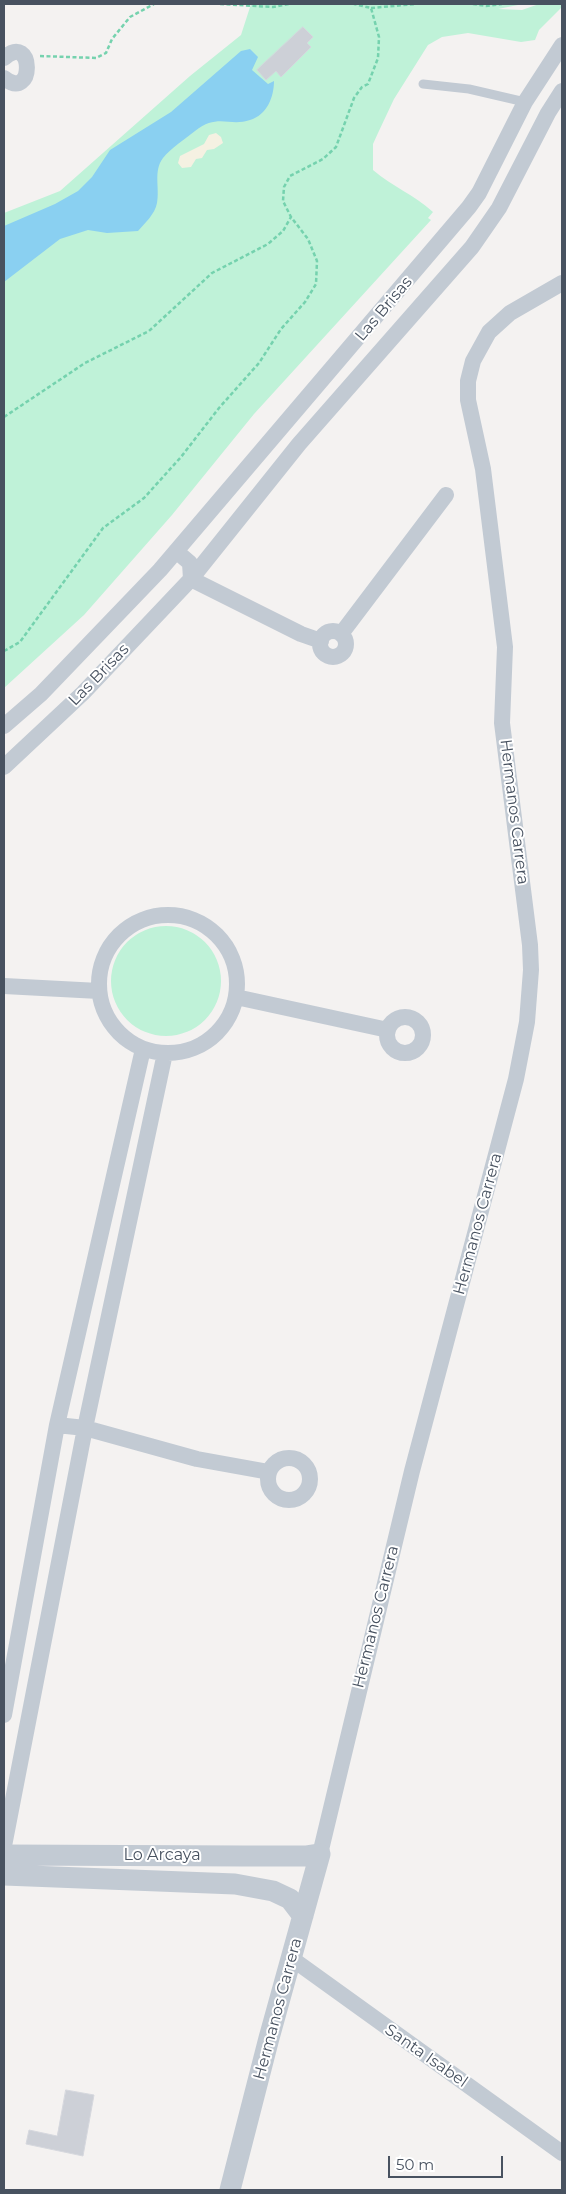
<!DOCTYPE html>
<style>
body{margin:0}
#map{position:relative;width:566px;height:2194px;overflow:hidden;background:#f4f2f1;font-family:Montserrat,sans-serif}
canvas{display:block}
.frame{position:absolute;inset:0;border:5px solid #485260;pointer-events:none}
.scale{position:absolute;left:388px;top:2156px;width:115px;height:22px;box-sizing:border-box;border:2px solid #485260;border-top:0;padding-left:6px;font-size:15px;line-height:18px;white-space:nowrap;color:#485260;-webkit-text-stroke:4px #fff;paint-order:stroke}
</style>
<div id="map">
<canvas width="566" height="2194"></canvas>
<div class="frame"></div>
<div class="scale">50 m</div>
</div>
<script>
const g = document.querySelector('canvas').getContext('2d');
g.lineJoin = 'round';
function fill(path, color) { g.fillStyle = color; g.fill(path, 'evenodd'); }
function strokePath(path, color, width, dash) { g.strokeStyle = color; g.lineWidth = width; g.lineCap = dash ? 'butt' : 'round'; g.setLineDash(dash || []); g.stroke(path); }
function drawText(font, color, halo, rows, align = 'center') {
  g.font = font + ' Montserrat,sans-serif'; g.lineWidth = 4; g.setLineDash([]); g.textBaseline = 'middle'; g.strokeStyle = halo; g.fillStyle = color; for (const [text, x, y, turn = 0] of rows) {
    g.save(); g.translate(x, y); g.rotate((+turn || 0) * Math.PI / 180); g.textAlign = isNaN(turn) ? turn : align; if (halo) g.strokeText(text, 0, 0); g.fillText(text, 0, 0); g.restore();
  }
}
const green = new Path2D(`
 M251 4H523L498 9 522 10 539 4H562V7L539 30 535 40 521 42 468 33 442 37 428 45 394 99 378 133 373 144V170C393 187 413 194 433 212L428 218 431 220 254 414 172 515 84 615 4 688V213L60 191 190 76 241 35Z
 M111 981a55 55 0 1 1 110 0a55 55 0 1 1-110 0Z`);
const sand = new Path2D(`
 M216 133 221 137 223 143 214 149 207 150 202 158 196 159 191 167 182 168 178 163 180 156 204 144 209 135Z`);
const water = new Path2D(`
 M250 49 258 57 252 70 268 84 274 81C274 97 267 115 250 120 229 127 218 113 195 131 185 139 171 148 163 158 153 171 160 188 157 203 155 214 145 223 138 231L107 233 88 230 60 239 4 282V226L55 204 78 191 92 177 110 150 171 112 241 51Z`);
const building = new Path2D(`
 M303 27 313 37 307 43 311 47 281 77 276 71 266 80 257 70Z
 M66 2090 94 2095 83 2156 26 2144 29 2130 57 2136Z`);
const path = new Path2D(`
 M220 4 273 7 289 4
 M473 4 486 6 502 4
 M371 8 416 4
 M40 56 96 58 106 53 112 39 130 17 154 4
 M4 417 85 363 149 331 212 273 268 244 283 231 291 217
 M4 651 20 642 103 528 144 498 181 457 219 408 259 363 281 329 305 302 316 284 317 261 308 239 291 217 283 201 284 187 290 176 323 159 336 147 354 98 362 87 368 84 378 58 379 37 371 8 354 4`);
const service = new Path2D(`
 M423 84 469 89 525 102`);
const minor = new Path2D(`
 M4 58C34 31 35 103 4 78
 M176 551 190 563 191 579
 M191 579 301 634 321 641
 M320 644a13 13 0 1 1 26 0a13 13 0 1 1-26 0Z
 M341 634 446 495
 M4 726 41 694 160 570 469 207 479 193 525 102 562 45
 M4 767 83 693 191 579 299 444 472 247 499 208 548 113 562 91
 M99 984a69 69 0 1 1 138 0a69 69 0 1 1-138 0Z
 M4 986 99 991
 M236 997 388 1030
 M387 1035a18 18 0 1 1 36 0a18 18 0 1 1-36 0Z
 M57 1425 85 1428 197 1459 269 1472
 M268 1479a21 21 0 1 1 42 0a21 21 0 1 1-42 0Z
 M4 1715 57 1425 143 1049
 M4 1846 85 1428 165 1053
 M320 1854 412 1471 516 1079 527 1022 531 970 530 945 502 723 505 647 483 469 468 400V381L473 361 489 332 510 313 562 283
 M291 1958 562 2153`);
const tertiary = new Path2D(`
 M4 1855 245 1856H307L320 1854 269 2038 230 2190
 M4 1875 235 1884 273 1891 290 1899 303 1916`);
const streetNames = [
 ["Las Brisas",384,309,-50],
 ["Las Brisas",99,675,-46],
 ["Hermanos Carrera",514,812,83],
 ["Hermanos Carrera",478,1224,-75],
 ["Hermanos Carrera",376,1617,-76],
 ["Lo Arcaya",162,1855],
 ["Hermanos Carrera",278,2009,-75],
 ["Santa Isabel",426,2056,35]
];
fill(green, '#bff2d8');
fill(sand, '#f5f1e2');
fill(water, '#8ad0f1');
fill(building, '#cdd0d7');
strokePath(building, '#d5d7dd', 1);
strokePath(path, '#75d2ae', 2.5, [4, 2.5]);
strokePath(service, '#c2cad3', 9);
strokePath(minor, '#c2cad3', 16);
strokePath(tertiary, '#c2cad3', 21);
drawText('16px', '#485260', '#fff', streetNames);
</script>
